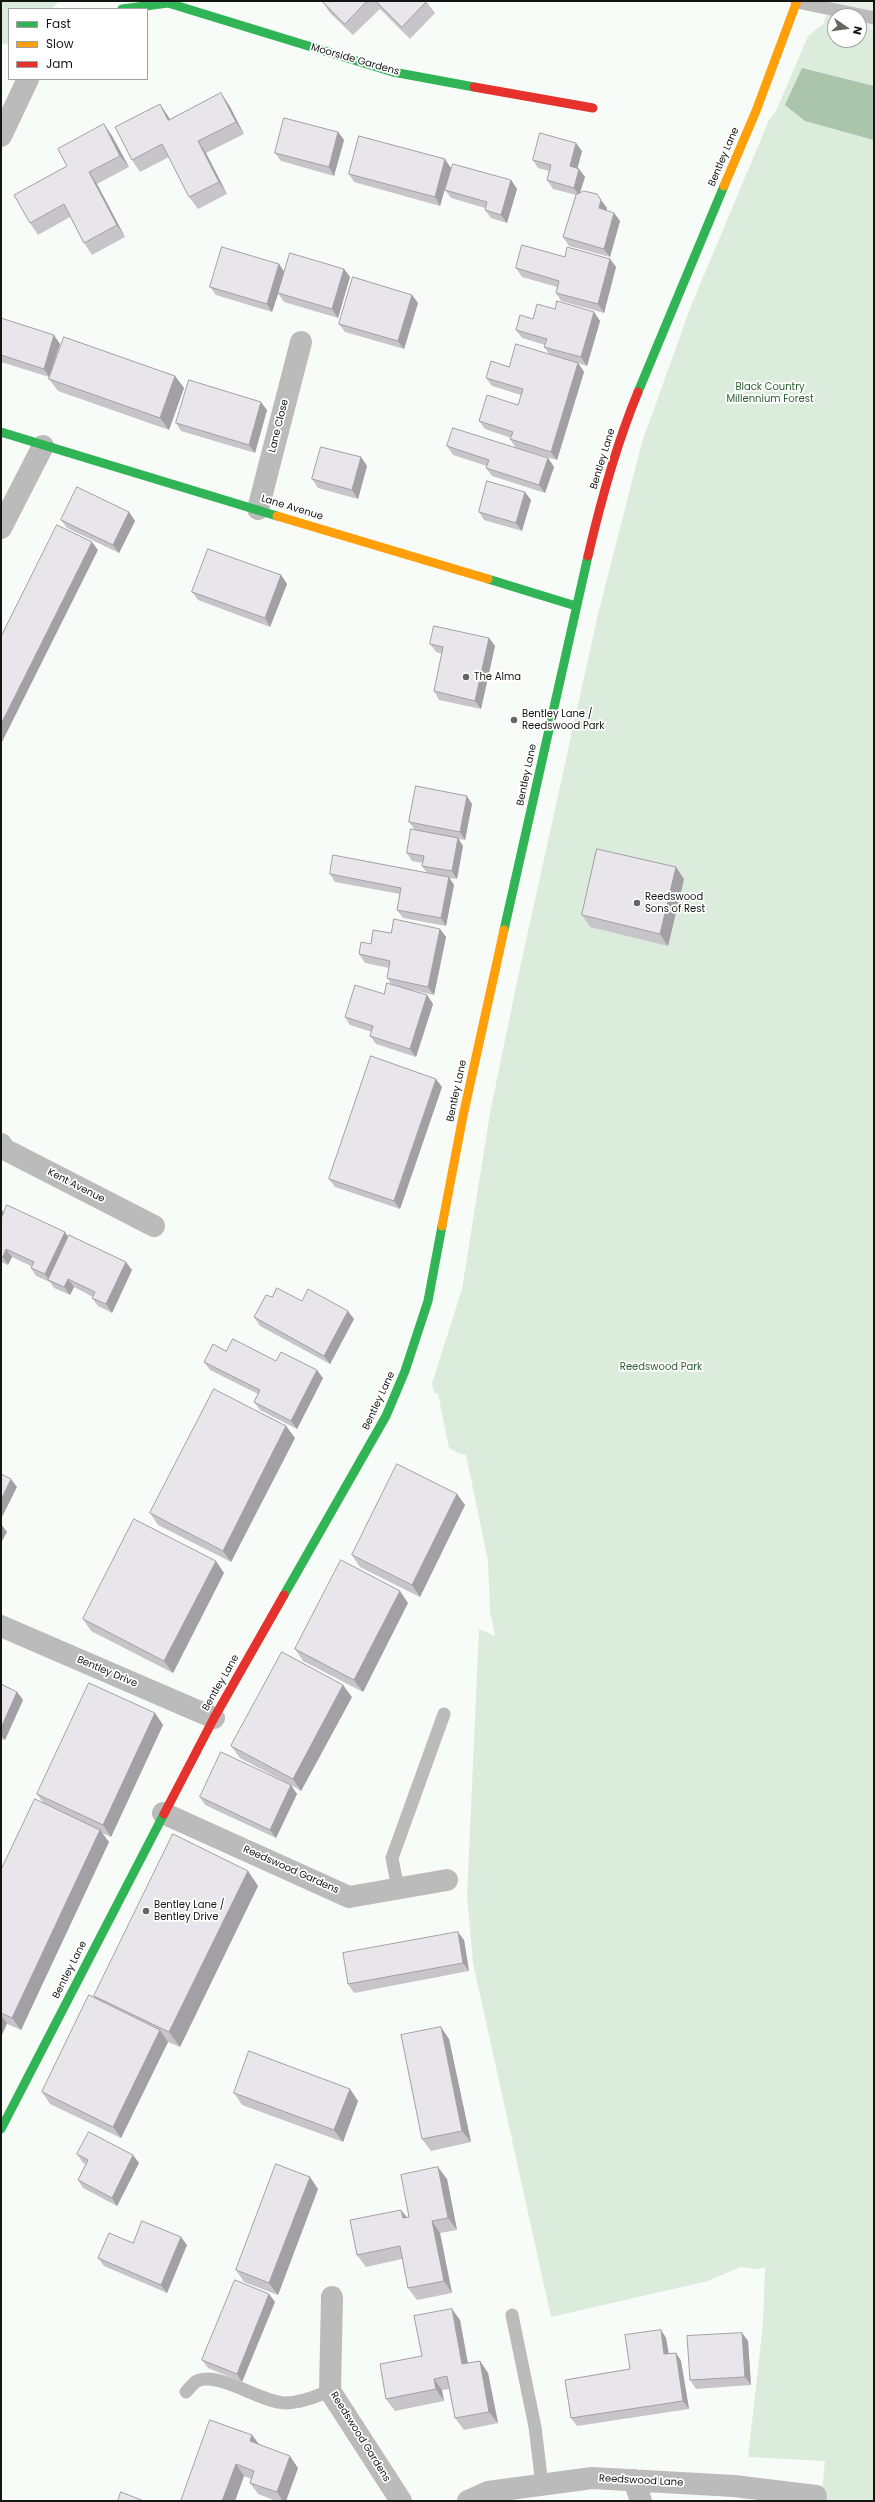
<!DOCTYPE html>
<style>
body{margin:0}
#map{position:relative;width:875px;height:2502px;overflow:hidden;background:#f8fcf8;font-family:Poppins,sans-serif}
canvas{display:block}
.frame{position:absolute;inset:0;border:2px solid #131513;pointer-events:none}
.legend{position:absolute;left:8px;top:8px;width:140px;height:72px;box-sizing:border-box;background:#fff;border:1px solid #a1a1a1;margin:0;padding:5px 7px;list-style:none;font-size:12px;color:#131513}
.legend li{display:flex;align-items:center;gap:8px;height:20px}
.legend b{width:20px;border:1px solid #a1a1a1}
.north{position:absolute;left:827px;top:8px;width:40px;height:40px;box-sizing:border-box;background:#fff;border:1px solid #a1a1a1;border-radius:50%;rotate:103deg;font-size:11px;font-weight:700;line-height:16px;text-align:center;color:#131513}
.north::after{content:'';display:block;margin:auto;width:14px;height:18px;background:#636663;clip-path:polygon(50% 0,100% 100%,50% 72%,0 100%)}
</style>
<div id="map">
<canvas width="875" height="2502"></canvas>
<div class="frame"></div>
<ul class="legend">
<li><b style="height:5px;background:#30b455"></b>Fast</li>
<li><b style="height:5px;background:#ff9f0a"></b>Slow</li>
<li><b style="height:5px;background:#e5322d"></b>Jam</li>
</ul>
<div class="north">N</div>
</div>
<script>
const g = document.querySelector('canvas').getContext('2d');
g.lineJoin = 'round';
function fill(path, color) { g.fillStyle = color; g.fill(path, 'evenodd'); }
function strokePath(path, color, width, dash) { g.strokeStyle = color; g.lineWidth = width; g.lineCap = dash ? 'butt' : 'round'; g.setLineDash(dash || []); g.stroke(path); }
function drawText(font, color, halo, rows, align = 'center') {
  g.font = font + ' Poppins,sans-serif'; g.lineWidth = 3.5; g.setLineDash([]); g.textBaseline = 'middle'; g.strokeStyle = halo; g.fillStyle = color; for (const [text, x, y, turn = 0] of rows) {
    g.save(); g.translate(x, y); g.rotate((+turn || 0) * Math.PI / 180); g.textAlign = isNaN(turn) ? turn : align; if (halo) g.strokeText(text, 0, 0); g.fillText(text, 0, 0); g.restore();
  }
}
const built = new Path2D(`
 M831 1H874V30L859 26V16H835V19L826 16Z`);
const green = new Path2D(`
 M1 1H59L52 9H9V45L1 43Z
 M826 16 835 19V40H859V26L874 30V2501H821L825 2461 748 2457 763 2324 765 2267 757 2269 740 2267 708 2281 551 2317 473 1963 467 1896 479 1629 495 1636 490 1611 488 1561 466 1455 460 1454 449 1448 438 1394 434 1393 432 1383 462 1289 490 1113 518 977 598 614 642 442 691 306 769 120 776 111 808 36 823 24Z`);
const water = new Path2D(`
 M802 68 874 86V140L805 121 785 105Z`);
const lane = new Path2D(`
 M797 2 874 18
 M398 1889 392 1858 444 1714
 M512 2315 535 2427 542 2485
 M186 2392C189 2389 193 2383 197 2381 219 2371 260 2402 285 2403 301 2403 316 2396 330 2391`);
const street = new Path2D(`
 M1 136 28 79
 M258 509 301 342
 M1 528 43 446
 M1 1144 4 1149 154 1226
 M1 1626 214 1718
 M163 1813 349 1897 447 1880
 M332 2297 330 2391 401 2501
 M634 2480 641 2501
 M468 2501 488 2492 592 2478 734 2486 816 2496`);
const fast = new Path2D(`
 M122 9 168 3 393 72 474 87
 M638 392 724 186
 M1 432 277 516
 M488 579 576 606
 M504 930 588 556
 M284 1595 386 1416 405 1371 428 1301 442 1226
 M1 2129 164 1814`);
const slow = new Path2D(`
 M724 186 756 111 797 1
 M277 516 488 579
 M442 1226 463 1116 504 930`);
const jam = new Path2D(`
 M474 87 593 108
 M588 556C601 500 616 445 638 392
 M164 1814 214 1718 284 1595`);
const wall = new Path2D(`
 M322 1H426L435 13 410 39 380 9 353 35 330 13Z
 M160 104 170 120 229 105 244 134 206 153 227 194 198 209 189 197 169 157 140 172 132 160Z
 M104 124 112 136 129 167 97 184 125 237 92 255 84 243 70 217 38 235 30 223 67 166Z
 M338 132 344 140 334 176 281 161 275 153Z
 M582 151 577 168 585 177 580 192 607 208 606 210 614 213 620 221 610 257 569 246 563 237 576 195 553 189 547 180 549 171 538 168 533 160Z
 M451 168 440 206 354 182 349 174Z
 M511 180 517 189 507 223 491 218 485 210V208L451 198 445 190Z
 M565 257 610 259 616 267 604 313 561 301 556 293 557 287 522 277 516 268Z
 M279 264 284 272 344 269 350 277 338 318 284 302 278 293 282 282 272 312 216 295 210 287Z
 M418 303 404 349 345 332 339 324Z
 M555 309 594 312 600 321 587 366 565 359 578 363 584 372 557 460 516 448 510 439 511 438 485 429 479 421 518 405 521 395 492 386 486 378 509 367 550 355 544 347 545 345 522 338 516 330 533 319Z
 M1 318 60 344 49 377 1 362Z
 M175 376 184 388 169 430 58 391 49 379Z
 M267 410 255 453 181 431 176 423Z
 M447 446 548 458 554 467 545 493 492 476 486 468 487 466 453 455Z
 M361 457 367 466 358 499 318 488 312 479Z
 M531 500 522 531 484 520 479 512Z
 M129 512 135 521 119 553 67 528 61 520Z
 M281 575 287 584 270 627 198 600 192 592Z
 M489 638 495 646 481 709 439 700 434 691 442 654 436 652 430 644Z
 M472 804 465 840 458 839 463 846 457 879 449 878 454 885 446 926 403 918 397 910 400 894 335 882 330 874 427 873 422 866 423 863 412 861 407 853 415 830 409 822Z
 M684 879 668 946 590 927 582 915Z
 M440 929 446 937 434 995 408 989 427 995 433 1004 416 1057 376 1044 370 1036 372 1032 350 1025 345 1017 384 994 391 984 387 978 389 968 365 963 359 954 371 944 391 933Z
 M442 1087 400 1209 335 1187 329 1179Z
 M1 1209 4 1213 65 1232 68 1237 132 1270 112 1313 98 1306 92 1298 93 1297 74 1287 70 1295 54 1288 50 1282 36 1276 31 1268V1266L12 1257 8 1265 1 1262Z
 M272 1297 302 1301 354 1319 330 1364 260 1326 254 1317Z
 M226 1351 276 1361 323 1378 297 1429 260 1410 254 1402 258 1394 210 1370 204 1362Z
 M286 1426 295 1438 231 1562 158 1525 150 1513Z
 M457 1494 465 1505 420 1597 360 1567 352 1555Z
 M224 1573 173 1673 91 1631 83 1619Z
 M408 1603 363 1692 303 1661 295 1649Z
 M1 1684 17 1692 23 1700 5 1740 1 1739Z
 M352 1697 301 1791 291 1785 297 1794 276 1838 205 1805 200 1797 291 1785 240 1758 231 1746Z
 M155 1713 163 1725 111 1837 102 1833 109 1842 21 2030 7 2024 1 2037V1870L44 1804 37 1794Z
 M248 1871 258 1886 180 2047 168 2042 121 2138 50 2104 42 2092 96 1999 94 1996Z
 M464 1940 469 1971 354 1993 348 1984Z
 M449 2039 471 2142 431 2151 422 2139Z
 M234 2093 358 2101 343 2142 242 2105Z
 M77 2154 139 2163 117 2206 83 2188 78 2180 86 2164 83 2163Z
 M447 2179 457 2230 440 2233 452 2293 417 2300 408 2288 402 2259 366 2267 357 2255 407 2217H409Z
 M318 2189 278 2295 244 2282 236 2270Z
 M133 2243 187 2245 167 2293 104 2266 98 2258Z
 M269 2294 275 2302 242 2382 208 2368 202 2360Z
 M460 2320 468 2363 480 2361 488 2373 498 2423 464 2430 455 2418 449 2389 442 2390 444 2401 395 2411 386 2399 422 2356Z
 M661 2330 666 2338 669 2354 676 2353 681 2361 689 2409 577 2426 571 2418 630 2369Z
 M742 2333 748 2341 751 2385 696 2389 690 2380Z
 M252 2435 259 2444 298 2468 286 2501H276L258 2494 250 2483 251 2479 244 2476 235 2501H181Z`);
const shadedWall = new Path2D(`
 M221 93 229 105 244 134 236 122Z
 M160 104 168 116 177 132 168 120Z
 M104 124 112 136 129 167 120 156Z
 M338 132 344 140 334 176 329 167Z
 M198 141 206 153 227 194 219 182Z
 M576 143 582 151 576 174 570 166Z
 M445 159 451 168 440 206 435 197Z
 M579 169 585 177 579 196 574 188Z
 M89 172 97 184 125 237 117 225Z
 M511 180 517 189 507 223 501 215Z
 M601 200 607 208 605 216 599 208Z
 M614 213 620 221 610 257 604 249Z
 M610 259 616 267 604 313 598 304Z
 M279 264 285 273 272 312 267 304Z
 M344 269 350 277 338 318 332 309Z
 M412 295 418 303 404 349 398 341Z
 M594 312 600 321 587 366 581 357Z
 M54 335 60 344 49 377 44 369Z
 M578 363 584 372 557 460 551 452Z
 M175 376 184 388 169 430 160 418Z
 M261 402 267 410 255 453 249 445Z
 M361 457 367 466 358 499 352 490Z
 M548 458 554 467 545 493 539 485Z
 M525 492 531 500 522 531 516 523Z
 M129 512 135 521 119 553 113 545Z
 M92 542 98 550 1 744V724Z
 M281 575 287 584 270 627 265 618Z
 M489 638 495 646 481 709 475 701Z
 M467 796 472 804 465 840 460 832Z
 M458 838 463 846 457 879 452 871Z
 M676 867 684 879 668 946 660 934Z
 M449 877 454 885 446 926 441 918Z
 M440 929 446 937 434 995 428 987Z
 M427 995 433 1004 416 1057 410 1049Z
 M436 1079 442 1087 400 1209 394 1201Z
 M1 1209 4 1213 1 1219Z
 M65 1232 70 1240 49 1280 45 1274Z
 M6 1249 12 1257 8 1265 3 1257Z
 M126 1262 132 1270 112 1313 106 1304Z
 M68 1279 74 1287 70 1295 64 1287Z
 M348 1311 354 1319 330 1364 324 1356Z
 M317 1370 323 1378 297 1429 291 1421Z
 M286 1426 295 1438 231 1562 223 1551Z
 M11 1479 17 1487 1 1519V1500Z
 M457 1494 465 1505 420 1597 412 1585Z
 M1 1524 7 1532 1 1543Z
 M216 1561 224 1573 173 1673 164 1661Z
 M400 1591 408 1603 363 1692 354 1680Z
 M343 1685 352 1697 301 1791 293 1779Z
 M17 1692 23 1700 5 1740 1 1735V1728Z
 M155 1713 163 1725 111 1837 103 1825Z
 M291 1785 297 1794 276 1838 270 1830Z
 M100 1830 109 1842 21 2030 12 2018Z
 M248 1871 258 1886 180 2047 169 2032Z
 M458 1932 464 1940 469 1971 463 1963Z
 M1 2015 7 2023 1 2037Z
 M441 2027 449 2039 471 2142 462 2131Z
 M160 2030 168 2042 121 2138 113 2127Z
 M350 2089 358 2101 343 2142 334 2130Z
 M133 2155 139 2163 117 2206 112 2198Z
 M438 2167 447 2179 457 2230 448 2218Z
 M310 2177 318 2189 278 2295 269 2283Z
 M401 2210 410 2221 403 2218Z
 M432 2221 440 2233 452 2293 444 2281Z
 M181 2237 187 2245 167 2293 161 2285Z
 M269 2294 275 2302 242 2382 237 2374Z
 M452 2309 460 2320 470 2376 462 2364Z
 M661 2330 666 2338 670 2363 664 2354Z
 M742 2333 748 2341 751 2385 745 2377Z
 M676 2353 681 2361 689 2409 683 2401Z
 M480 2361 488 2373 498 2423 489 2412Z
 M434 2379 442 2390 444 2401 436 2389Z
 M252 2435 260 2446 250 2441Z
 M290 2456 298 2468 286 2501H283L277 2492Z
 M236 2464 244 2476 235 2501H222Z`);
const building = new Path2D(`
 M322 1H367L345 24Z
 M376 1H426V2L402 27Z
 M221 93 236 122 198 141 219 182 189 197 162 144 132 160 115 127 160 104 168 120Z
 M284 118 338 132 329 167 275 153Z
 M104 124 120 156 89 172 117 225 84 243 64 204 30 223 14 195 67 166 58 149Z
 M540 133 576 143 570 166 579 169 574 188 547 180 551 165 533 160Z
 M359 136 445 159 435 197 349 174Z
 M453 164 511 180 501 215 485 210 487 202 445 190Z
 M584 191 597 194 601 200 599 208 614 213 604 249 563 237 576 195Z
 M522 245 565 257 567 247 610 259 598 304 556 293 559 281 516 268Z
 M222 247 279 264 267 304 210 287Z
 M290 253 344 269 332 309 278 293Z
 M353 277 412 295 398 341 339 324Z
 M557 301 594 312 581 357 544 347 547 339 516 330 520 315 533 319 537 304 555 309Z
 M1 318 54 335 44 369 1 355Z
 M64 337 175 376 160 418 49 379Z
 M516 344 578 363 551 452 510 439 513 432 479 421 487 395 518 405 523 389 486 378 491 361 509 367Z
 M189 380 261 402 249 445 176 423Z
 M453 428 548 458 539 485 486 468 489 460 447 446Z
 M321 447 361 457 352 490 312 479Z
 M487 481 525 492 516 523 479 512Z
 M77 487 129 512 113 545 61 520Z
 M57 525 92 542 1 724V637Z
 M208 549 281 575 265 618 192 592Z
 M434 626 489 638 475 701 434 691 443 647 430 644Z
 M416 786 467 796 460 832 409 822Z
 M411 829 458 838 452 871 422 866 424 856 407 853Z
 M597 849 676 867 660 934 582 915Z
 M333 855 449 877 441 918 397 910 401 888 330 874Z
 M394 919 440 929 428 987 387 978 390 961 359 954 361 942 371 944 373 930 391 933Z
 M387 983 427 995 410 1049 370 1036 373 1026 345 1017 355 985 384 994Z
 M371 1056 436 1079 394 1201 329 1179Z
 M7 1205 65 1232 45 1274 31 1268 34 1262 6 1249 3 1257 1 1256V1219Z
 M69 1235 126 1262 106 1304 92 1298 95 1292 68 1279 64 1287 48 1280Z
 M277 1288 302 1301 308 1289 348 1311 324 1356 254 1317 266 1295 272 1297Z
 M233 1339 276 1361 281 1352 317 1370 291 1421 254 1402 260 1390 204 1362 213 1344 226 1351Z
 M214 1389 286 1426 223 1551 150 1513Z
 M397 1464 457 1494 412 1585 352 1555Z
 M1 1474 11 1479 1 1500Z
 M134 1519 216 1561 164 1661 83 1619Z
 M341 1560 400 1591 354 1680 295 1649Z
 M282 1652 343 1685 293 1779 231 1746Z
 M89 1683 155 1713 103 1825 37 1794Z
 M1 1684 17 1692 1 1728Z
 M221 1752 291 1785 270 1830 200 1797Z
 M35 1799 100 1830 12 2018 1 2013V1870Z
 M173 1834 248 1871 169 2032 94 1996Z
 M458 1932 463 1963 348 1984 343 1953Z
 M89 1995 160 2030 113 2127 42 2092Z
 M441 2027 462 2131 422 2139 401 2035Z
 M249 2051 350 2089 334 2130 234 2093Z
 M89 2132 133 2155 112 2198 78 2180 88 2160 77 2154Z
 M276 2164 310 2177 269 2283 236 2270Z
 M438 2167 448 2218 432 2221 444 2281 408 2288 400 2246 357 2255 350 2220 401 2210 403 2218 409 2217 401 2175Z
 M142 2221 181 2237 161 2285 98 2258 109 2233 133 2243Z
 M235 2280 269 2294 237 2374 202 2360Z
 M452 2309 462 2364 480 2361 489 2412 455 2418 447 2376 434 2379 436 2389 386 2399 380 2364 422 2356 414 2316Z
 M661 2330 664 2354 676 2353 683 2401 571 2418 565 2380 630 2369 625 2335Z
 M742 2333 745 2377 690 2380 687 2336Z
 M210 2420 252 2435 250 2441 290 2456 277 2492 250 2483 254 2471 236 2464 222 2501H181Z
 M121 2492 144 2501H118Z`);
const markers = [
 [466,677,4,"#636663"],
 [514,720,4,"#636663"],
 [637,903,4,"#636663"],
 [146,1911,4,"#636663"]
];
const streetNames = [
 ["Moorside Gardens",355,60,16],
 ["Bentley Lane",724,157,-67],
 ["Lane Close",279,426,-76],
 ["Bentley Lane",603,459,-73],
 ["Lane Avenue",292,508,17],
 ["Bentley Lane",527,775,-78],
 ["Bentley Lane",457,1091,-78],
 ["Kent Avenue",76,1186,27],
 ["Bentley Lane",379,1401,-65],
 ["Bentley Drive",107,1672,23],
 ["Bentley Lane",221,1683,-60],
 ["Reedswood Gardens",291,1870,24],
 ["Bentley Lane",70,1970,-63],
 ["Reedswood Gardens",360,2437,58],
 ["Reedswood Lane",641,2481,3]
];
const parkNames = [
 ["Black Country",770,387],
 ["Millennium Forest",770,399],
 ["Reedswood Park",661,1367]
];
const poiNames = [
 ["The Alma",474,677],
 ["Bentley Lane /",522,714],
 ["Reedswood Park",522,726],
 ["Reedswood",645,897],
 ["Sons of Rest",645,909],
 ["Bentley Lane /",154,1905],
 ["Bentley Drive",154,1917]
];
fill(built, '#e8f0e8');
fill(green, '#dcecdc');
fill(water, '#aac5ab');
strokePath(lane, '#babbba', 13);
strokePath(street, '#babbba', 22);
strokePath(fast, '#30b455', 9);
strokePath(slow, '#ff9f0a', 9);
strokePath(jam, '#e5322d', 9);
fill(wall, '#c8c5ca');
fill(shadedWall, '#a2a0a4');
fill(building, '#e8e5eb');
strokePath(building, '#a2a0a4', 1);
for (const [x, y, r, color] of markers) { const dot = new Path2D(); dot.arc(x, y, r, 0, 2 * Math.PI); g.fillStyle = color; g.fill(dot); strokePath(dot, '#fff', 1.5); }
drawText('10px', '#131513', '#fff', streetNames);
drawText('10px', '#2a5e2e', '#fff', parkNames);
drawText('10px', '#131513', '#fff', poiNames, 'left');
</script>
